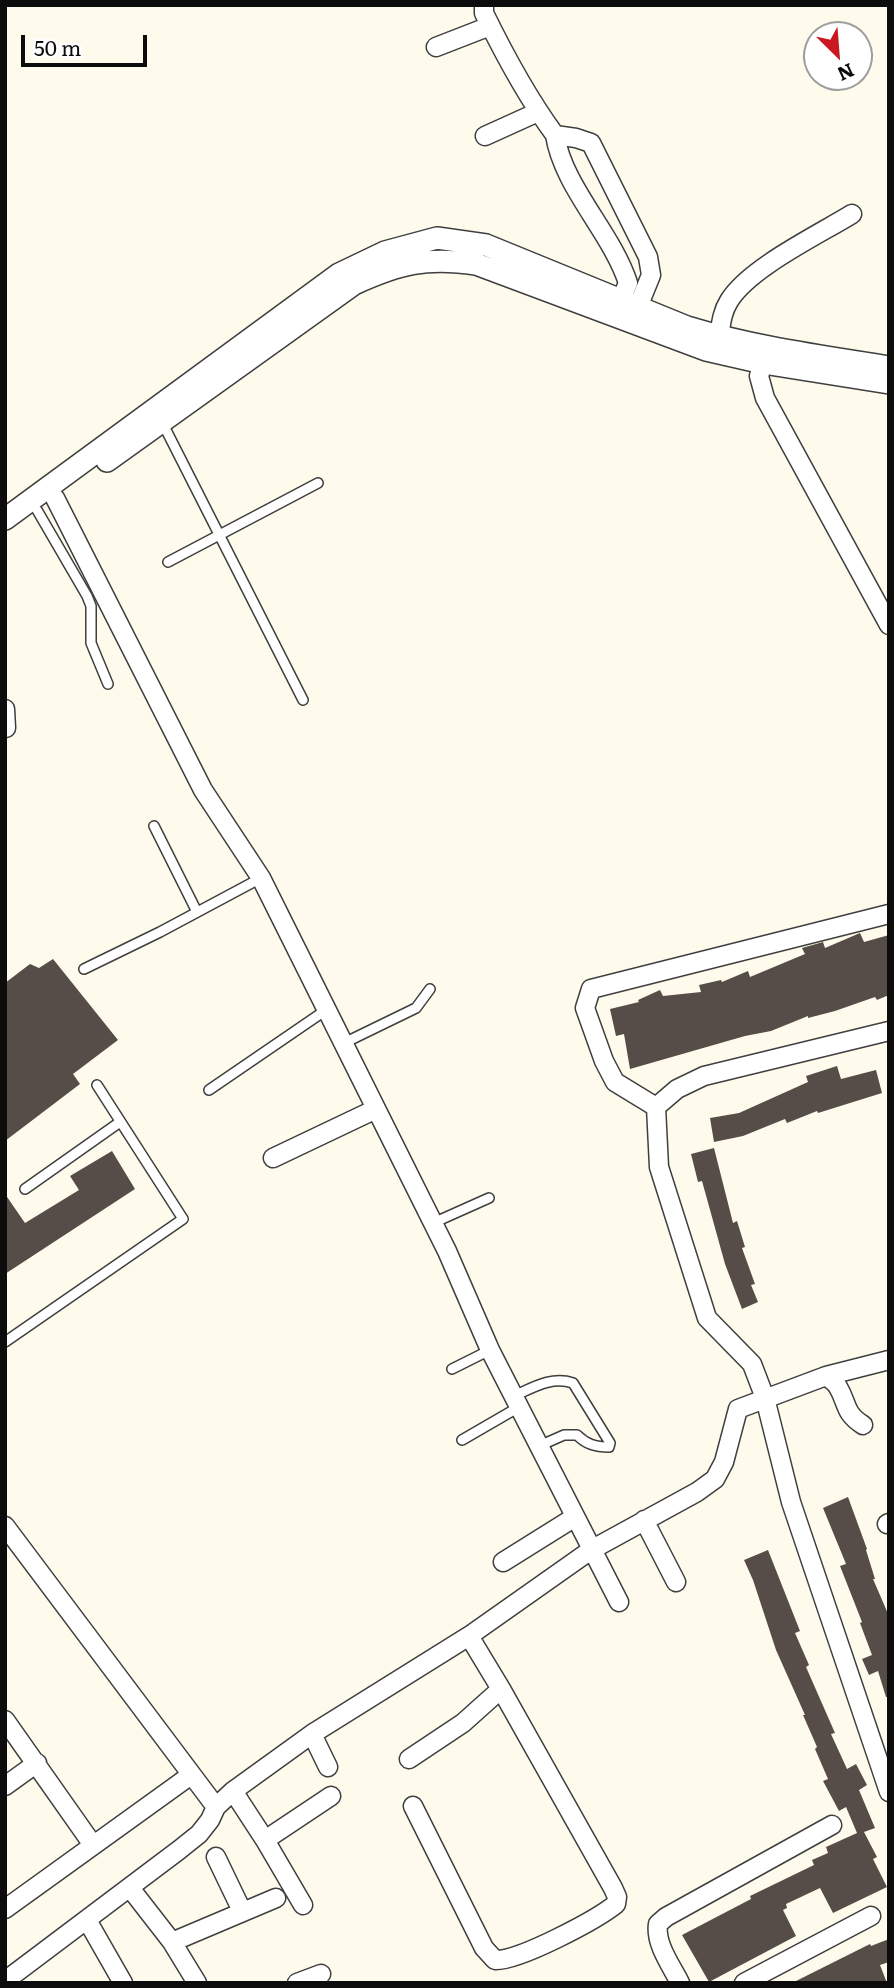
<!DOCTYPE html>
<style>
body{margin:0}
#map{position:relative;width:894px;height:1988px;overflow:hidden;background:#fffbec;font-family:Literata,serif}
canvas{display:block}
.frame{position:absolute;inset:0;border:7px solid #0c0c0c;pointer-events:none}
.north{position:absolute;left:803px;top:21px;width:70px;height:70px;box-sizing:border-box;background:#fff;border:2px solid #9e9e9e;border-radius:50%;rotate:155deg;font-size:19px;font-weight:700;line-height:28px;text-align:center;color:#0c0c0c}
.north::after{content:'';display:block;margin:auto;width:24px;height:32px;background:#c9181f;clip-path:polygon(50% 0,100% 100%,50% 72%,0 100%)}
.scale{position:absolute;left:21px;top:35px;width:126px;height:32px;box-sizing:border-box;border:4px solid #0c0c0c;border-top:0;padding-left:9px;font-size:21px;line-height:24px;white-space:nowrap;color:#0c0c0c;-webkit-text-stroke:5px #fff;paint-order:stroke}
</style>
<div id="map">
<canvas width="894" height="1988"></canvas>
<div class="frame"></div>
<div class="north">N</div>
<div class="scale">50 m</div>
</div>
<script>
const g = document.querySelector('canvas').getContext('2d');
g.lineJoin = 'round';
function fill(path, color) { g.fillStyle = color; g.fill(path, 'evenodd'); }
function strokePath(path, color, width, dash) { g.strokeStyle = color; g.lineWidth = width; g.lineCap = dash ? 'butt' : 'round'; g.setLineDash(dash || []); g.stroke(path); }
const building = new Path2D(`
 M860 933 864 942 889 935V995L877 1000 875 997 835 1011 808 1018V1016L771 1031 745 1036 630 1069 624 1034 616 1036 610 1009 639 1002 638 1000 660 990 663 996 701 992 699 985 721 980 722 982 748 971 750 977 805 954 802 948 823 942 825 948Z
 M53 959 118 1040 73 1074 80 1084 5 1141V983L30 964 39 968Z
 M837 1066 841 1079 876 1070 882 1093 818 1113 817 1111 787 1123 785 1119 743 1136 714 1142 710 1118 739 1113 808 1082 806 1076Z
 M714 1148 733 1223 737 1221 745 1247 742 1248 755 1284 751 1285 758 1302 742 1309 725 1264 702 1181 698 1182 691 1154Z
 M112 1151 135 1189 5 1274V1194L25 1223 79 1190 70 1176Z
 M848 1497 867 1549 866 1550 875 1579H873L889 1616V1697H886L878 1671 869 1675 862 1659 872 1655 860 1623 862 1622 840 1566 846 1564 823 1508Z
 M768 1550 800 1631 795 1633 809 1665 806 1667 835 1733 831 1734 847 1769 856 1764 867 1785 859 1790 875 1828 864 1832 877 1857 873 1859 887 1887 833 1913 820 1888 786 1904 787 1908 783 1910 796 1936 709 1982 682 1935 751 1899 750 1896 814 1865 812 1860 828 1853 826 1847 857 1833 846 1807 839 1811 823 1781 828 1779 815 1749 817 1747 803 1715H805L776 1650 753 1580 744 1560Z
 M889 1939V1962L880 1965 887 1983H792L870 1944 871 1946Z`);
const service = new Path2D(`
 M162 422 303 700
 M37 510 87 596 91 606V643L108 684
 M168 562 318 483
 M154 826 197 912
 M84 969 160 932 261 878
 M344 1043 416 1008 430 989
 M209 1090 326 1010
 M25 1189 120 1122
 M433 1223 489 1198
 M5 1342 183 1219 97 1085
 M452 1369 490 1350
 M514 1396C534 1387 552 1376 573 1383L610 1443 609 1447C595 1447 586 1444 577 1435H564L539 1446
 M462 1440 519 1407`);
const minor = new Path2D(`
 M484 5V13C505 56 527 97 555 135
 M436 47 490 26
 M485 136 538 112
 M621 300 628 283C612 233 563 187 555 135L576 138 591 143 648 257 651 275 638 307
 M719 337C721 324 722 312 729 301 749 268 818 235 852 214
 M763 363 759 376 765 398 889 625
 M55 498 203 790 261 878 447 1251 490 1350 619 1602
 M5 709 6 728
 M889 1031 704 1076 677 1089 656 1107 659 1167 707 1318 752 1364 765 1398 791 1502 889 1792
 M656 1107 615 1082 604 1061 585 1008 591 989 889 914
 M273 1158 376 1109
 M826 1376C830 1379 836 1383 838 1387 848 1404 844 1413 863 1425
 M644 1520 676 1582
 M887 1524 889 1523
 M5 1526 216 1807
 M503 1562 575 1517
 M5 1720 93 1845
 M312 1734 328 1767
 M409 1759 463 1723 501 1689 469 1636
 M5 1786 37 1763
 M233 1791 265 1840 331 1796
 M413 1806 484 1948 495 1960C519 1961 596 1920 616 1904L617 1897 613 1888 501 1689
 M265 1840 303 1905
 M216 1857 242 1911
 M130 1888 172 1942 197 1983
 M5 1909 191 1775
 M87 1920 123 1983
 M172 1942 276 1898
 M5 1981 179 1850 199 1834 210 1820 216 1807 233 1791 312 1734 469 1636 591 1550 697 1492 715 1479 724 1462 738 1409 826 1376 889 1360
 M297 1983 321 1974
 M680 1983C671 1965 655 1944 658 1924L666 1917 832 1825
 M744 1983 871 1916`);
const tertiary = new Path2D(`
 M107 461 354 284C400 263 426 257 476 264L706 350 763 363 889 383
 M5 519 339 274 385 252 437 238 486 245 687 327C753 347 821 356 889 367`);
fill(building, '#564d48');
strokePath(service, '#3f3f3f', 12);
strokePath(minor, '#3f3f3f', 21);
strokePath(tertiary, '#3f3f3f', 24);
strokePath(service, '#fff', 9);
strokePath(minor, '#fff', 18);
strokePath(tertiary, '#fff', 21);
</script>
